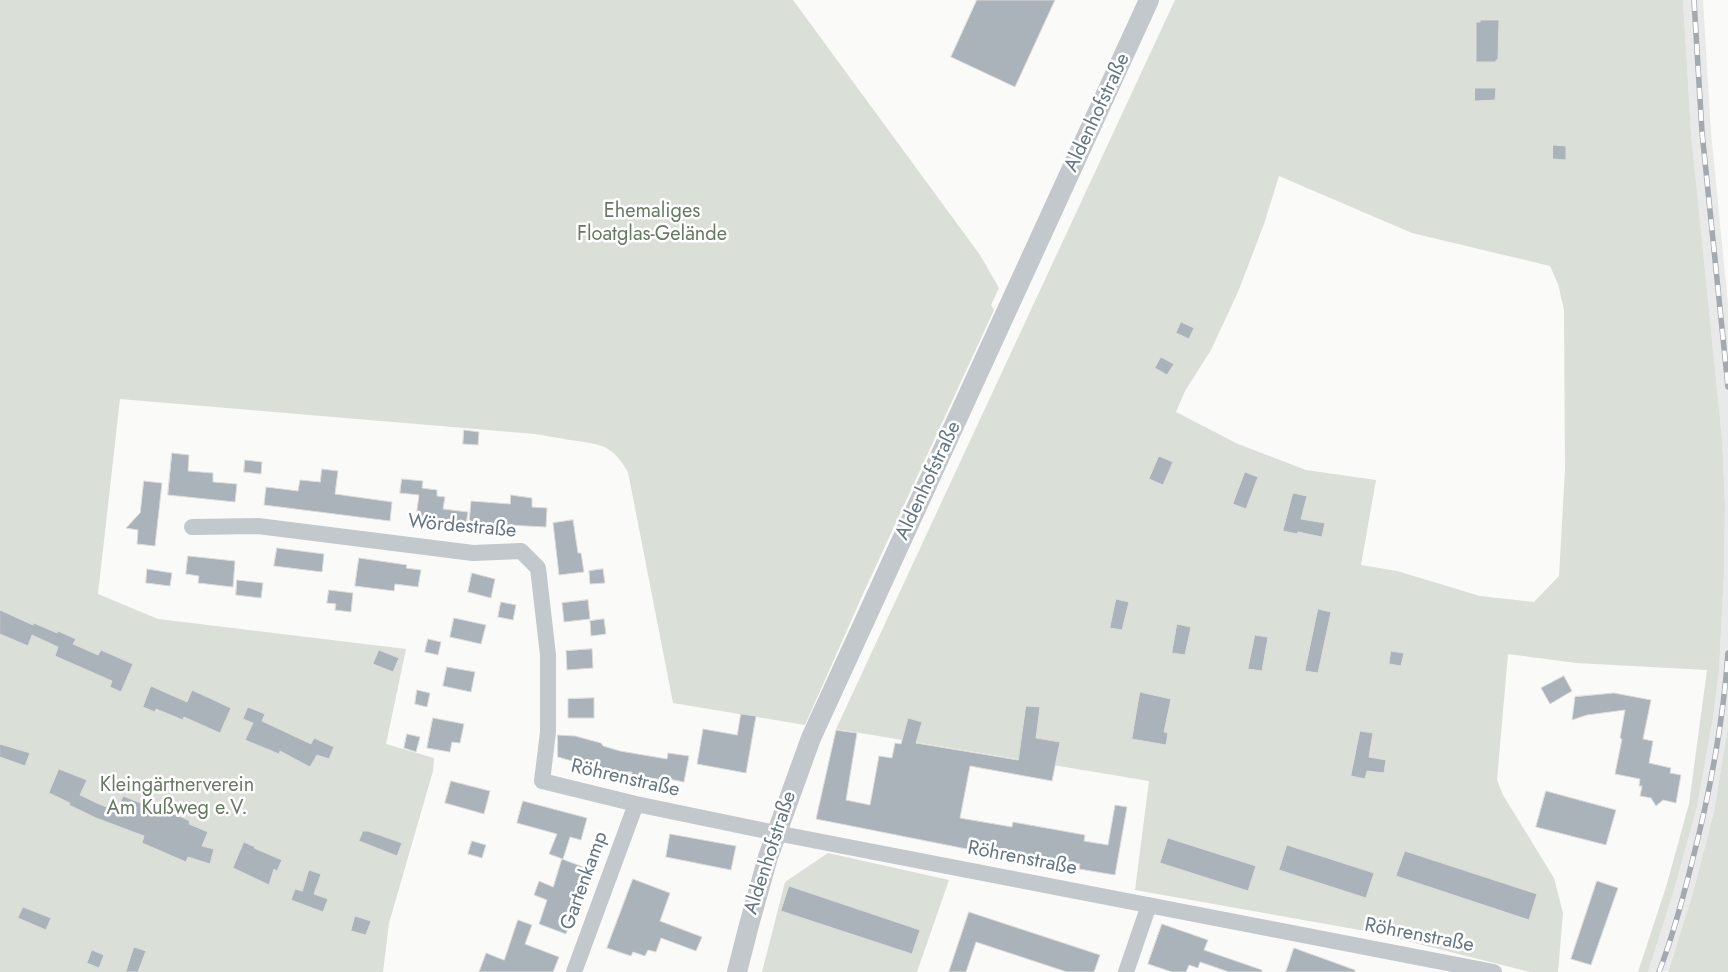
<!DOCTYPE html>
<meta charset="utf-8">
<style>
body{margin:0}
canvas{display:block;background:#fafaf8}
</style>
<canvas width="1728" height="972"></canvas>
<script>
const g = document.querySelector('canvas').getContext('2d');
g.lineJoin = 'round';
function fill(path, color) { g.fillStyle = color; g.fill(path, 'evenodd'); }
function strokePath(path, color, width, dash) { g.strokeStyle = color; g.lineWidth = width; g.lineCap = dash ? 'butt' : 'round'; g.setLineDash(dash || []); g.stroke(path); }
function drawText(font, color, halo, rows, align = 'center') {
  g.font = font + ' Jost,sans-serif'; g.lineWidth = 5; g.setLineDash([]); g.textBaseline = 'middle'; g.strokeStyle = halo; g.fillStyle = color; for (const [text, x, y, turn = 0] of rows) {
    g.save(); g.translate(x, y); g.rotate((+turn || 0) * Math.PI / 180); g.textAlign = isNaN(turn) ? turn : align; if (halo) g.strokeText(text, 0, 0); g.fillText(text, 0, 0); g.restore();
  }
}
const built = new Path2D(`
 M1683 0H1703L1711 132 1728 305V727L1714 812 1692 896 1668 971 1648 972 1674 890 1697 807 1713 718 1719 670 1724 572 1725 503 1722 438 1691 133Z`);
const green = new Path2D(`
 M0 0H793L980 255 999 288 991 305 994 310 863 594 805 725 673 703 628 472C611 443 601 445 570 440 558 438 547 436 535 434L120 399 98 594 158 619 406 649 386 744 434 758 433 771 389 923 383 972H0Z
 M1175 0H1683L1691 133 1722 438 1725 503 1724 572 1719 670 1713 718 1697 807 1674 890 1648 972H1638L1666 887 1689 804 1707 670 1576 663 1508 654 1497 780 1503 795 1554 878 1563 913 1558 972H1530L1371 932 1135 890 1149 781 836 729ZM1279 176 1412 233 1550 266 1558 284 1564 310 1565 470 1559 576 1534 602 1480 596 1397 571 1361 565 1376 480 1306 470 1238 444 1176 412 1185 391 1211 350 1238 292 1264 224Z
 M1728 727V972H1668L1692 896 1714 812Z
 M828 853 949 880 917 972H762L785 882Z`);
const building = new Path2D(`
 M977 0H1055L1015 87 951 57Z
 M1480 20H1499L1498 60H1496V62H1476V22H1480Z
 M1475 88H1496L1495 100 1475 101Z
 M1553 145 1566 146V160L1553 159Z
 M1181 322 1194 328 1189 339 1176 333Z
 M1161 357 1174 364 1167 375 1155 368Z
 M464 430 479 432 478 445 463 444Z
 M172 453 189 455 188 471 213 473V482L237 484 235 502 168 495Z
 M1159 456 1173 462 1163 485 1149 479Z
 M245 460 262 462 261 474 244 472Z
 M322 469 338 471 335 494 392 502 390 521 264 505 266 487 298 491 300 480 320 482Z
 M1245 472 1258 477 1246 509 1233 504Z
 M402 479 423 481 422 488 437 490V496L445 497 443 509 468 512 465 531 415 525 419 495 400 493Z
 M144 481 162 483 155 546 137 544 138 530 126 528 140 513Z
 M1293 493 1307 496 1301 519 1325 523 1322 537 1298 532 1297 534 1283 531Z
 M511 495 532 498V507L547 508 546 527 469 523 471 501 510 504Z
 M573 520 578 553H581L584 572 559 575 553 523Z
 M277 548 324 554 322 572 274 566Z
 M188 556 235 561 233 587 198 583 199 576 186 574Z
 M359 558 407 565 406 568 421 570 418 587 395 584 394 591 355 586Z
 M147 569 172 573 170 586 146 583Z
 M603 569 605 583 590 584 589 571Z
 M472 573 495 579 491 598 468 592Z
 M237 580 263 583 261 598 236 595Z
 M329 590 353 593 351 612 335 610 336 604 327 603Z
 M1116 599 1129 602 1122 630 1110 628Z
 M588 600 590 619 564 622 562 603Z
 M501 602 516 605 513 620 498 617Z
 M1318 609 1331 612 1318 673 1305 671Z
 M0 610 33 625 34 623 57 633 58 631 76 639 73 644 98 655 101 650 133 664 121 692 110 687 112 681 55 656 58 647 32 635 28 646 0 634Z
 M454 618 486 625 481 644 450 637Z
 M604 619 606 634 591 636 590 621Z
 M1177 624 1191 627 1185 655 1172 653Z
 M1255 635 1268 637 1262 671 1248 669Z
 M428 639 441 642 438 655 425 652Z
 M592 649 593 668 567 670 566 651Z
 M379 650 399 658 393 672 373 664Z
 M1391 651 1404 653 1401 666 1389 664Z
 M447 667 475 672 471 692 443 686Z
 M1564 676 1572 691 1550 704 1541 688Z
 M151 686 187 702 192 690 231 708 220 733 184 717 183 720 156 709 155 712 143 707Z
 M417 690 430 693 427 707 415 704Z
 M1140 692 1171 699 1164 732 1168 733 1166 745 1132 739Z
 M1614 693 1651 700 1643 739 1653 741 1649 763 1671 768 1670 773 1681 775 1676 803 1663 800 1656 806 1651 798 1640 796 1642 786H1639L1640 779 1615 774 1622 739 1620 738 1625 710 1587 715 1572 720 1575 697Z
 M594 698V718H568V699Z
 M1026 706 1040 707 1036 738 1060 742 1052 781 970 766 960 818 1012 827 1013 822 1085 835 1084 841 1108 845 1115 805 1127 807 1115 875 1079 869 1080 864 994 848 992 854 816 819 836 730 857 733 846 800 870 805 879 756 892 758 895 743 901 744 908 718 922 722 916 743 1018 760Z
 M248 707 265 714 262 721 311 744 314 738 334 747 329 759 317 755 310 767 280 751 279 754 245 740 253 723 243 719Z
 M741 714 756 716 746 773 697 764 703 729 737 735Z
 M433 718 464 724 460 743 452 742 450 752 427 748Z
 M1360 731 1373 733 1369 757 1386 760 1384 773 1367 771 1365 779 1351 776Z
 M407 734 420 737 416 752 404 748Z
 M558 735 575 736 601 743 603 746 620 751 667 759 668 753 689 756 684 782 664 778 663 780 631 775 632 772H612L597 768 594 770 580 766 579 763 558 757Z
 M0 744 30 753 25 766 0 757Z
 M59 769 87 780 80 795 99 804 117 811 123 796 151 807 152 804 190 821 189 824 208 832 202 846 214 849 210 864 188 857 186 862 142 843 144 836 96 818 69 805 70 803 49 793Z
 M451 781 490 791 484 814 445 803Z
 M1546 791 1616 810 1606 845 1536 827Z
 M523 801 587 818 581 840 570 837 563 859 549 854 557 834 517 823Z
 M363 831H368L402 843 397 856 359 841Z
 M670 834 736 846 731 870 666 857Z
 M1168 838 1256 866 1248 891 1160 863Z
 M472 841 486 845 482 858 468 854Z
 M244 842 255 847 254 848 282 860 277 871 274 869 269 885 233 868Z
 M1287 845 1374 873 1366 898 1279 870Z
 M1405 851 1537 894 1529 920 1396 876Z
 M562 859 591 870 566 934 539 924 547 900 534 895 539 881 553 887Z
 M309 870 321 874 314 894 328 899 323 912 291 900 295 889 302 891Z
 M633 879 670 893 660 921 702 937 696 951 661 938 656 952 648 950 645 956 633 952 631 956 607 948Z
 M1597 881 1618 888 1591 965 1571 959Z
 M789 886 920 930 912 954 781 911Z
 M23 907 51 918 46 930 18 918Z
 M969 912 1100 955 1094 972H1067L976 942 966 972H949Z
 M355 916 371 921 366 935 351 931Z
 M518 920 532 925 525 944 559 957 553 972H479L486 953 504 960Z
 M1162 924 1208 940 1204 950 1262 970V972H1229L1200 962 1198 968 1189 965 1186 972H1172L1148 964Z
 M134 947 146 951 138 972H126Z
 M1294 948 1355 970V972H1286Z
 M92 950 104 955 99 968 87 963Z`);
const minor = new Path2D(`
 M192 527 258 526 473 553 521 551 538 568 548 655V732L542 781 636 804 776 833 1494 972
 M574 972 636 804
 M1126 972 1149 905`);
const tertiary = new Path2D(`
 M737 972 749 925 768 857 811 738 1149 0`);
const rail = new Path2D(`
 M1694 0 1702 132 1728 387
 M1659 972C1672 938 1682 902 1691 866 1709 797 1723 725 1728 653`);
const streetNames = [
 ["Aldenhofstraße",1098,113,-65],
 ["Aldenhofstraße",929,481,-65],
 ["Wördestraße",462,527,5],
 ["Röhrenstraße",625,779,13],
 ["Aldenhofstraße",771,853,-72],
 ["Röhrenstraße",1022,859,11],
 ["Gartenkamp",585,881,-70],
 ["Röhrenstraße",1419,936,11]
];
const parkNames = [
 ["Ehemaliges",652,212],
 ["Floatglas-Gelände",652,235],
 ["Kleingärtnerverein",177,786],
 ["Am Kußweg e.V.",177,809]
];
fill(built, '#e8e9e9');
fill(green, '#dadfd7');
fill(building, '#aab3b9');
strokePath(building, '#dcdcda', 1);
strokePath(minor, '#c3c8cc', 16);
strokePath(tertiary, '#c3c8cc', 20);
strokePath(rail, '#a2aab0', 5.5);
strokePath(rail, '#fff', 4, [11]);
drawText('20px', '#657683', '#fff', streetNames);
drawText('20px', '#687a64', '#fff', parkNames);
</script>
